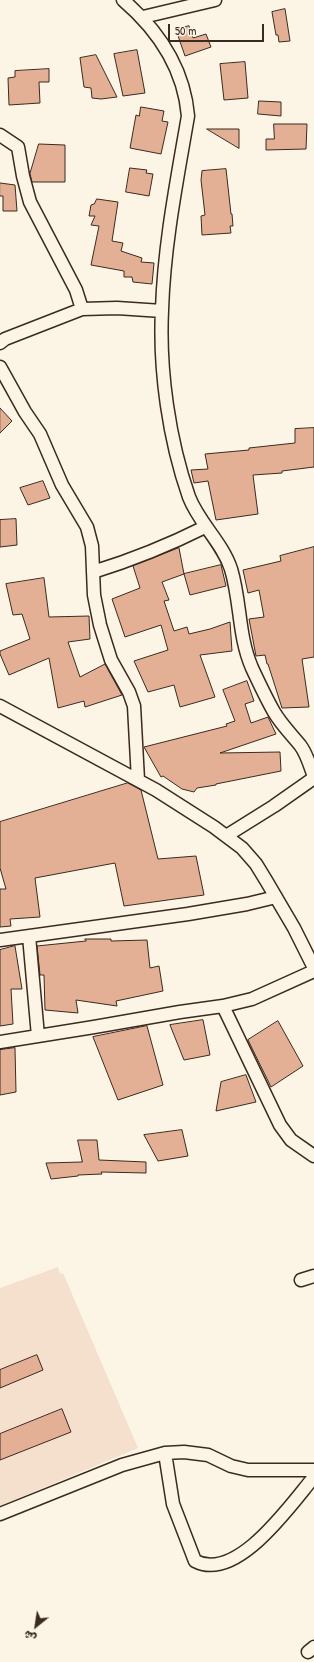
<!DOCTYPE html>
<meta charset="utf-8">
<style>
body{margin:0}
#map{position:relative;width:314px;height:1662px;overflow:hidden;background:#fcf5e5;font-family:"Patrick Hand","Playpen Sans Arabic",sans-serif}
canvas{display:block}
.north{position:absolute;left:16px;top:1606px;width:40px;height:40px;-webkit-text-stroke:3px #fcf5e5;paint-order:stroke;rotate:210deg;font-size:11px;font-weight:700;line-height:16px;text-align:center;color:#3b2a1e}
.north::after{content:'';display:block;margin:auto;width:14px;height:18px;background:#3b2a1e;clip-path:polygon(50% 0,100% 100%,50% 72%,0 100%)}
.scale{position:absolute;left:168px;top:24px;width:96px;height:18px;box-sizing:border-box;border:2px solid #3b2a1e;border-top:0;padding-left:5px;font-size:12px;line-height:14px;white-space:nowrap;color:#3b2a1e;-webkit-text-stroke:3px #fcf5e5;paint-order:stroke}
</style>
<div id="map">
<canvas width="314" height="1662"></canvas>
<div class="north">ش</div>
<div class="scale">50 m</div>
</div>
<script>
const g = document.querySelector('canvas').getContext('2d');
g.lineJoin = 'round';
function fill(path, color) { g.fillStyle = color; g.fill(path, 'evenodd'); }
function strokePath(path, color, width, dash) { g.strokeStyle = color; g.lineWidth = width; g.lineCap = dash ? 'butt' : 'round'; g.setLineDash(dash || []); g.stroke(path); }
const built = new Path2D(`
 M58 1267 60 1274 63 1273 138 1448 0 1506V1288Z`);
const building = new Path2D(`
 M285 9 290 41 279 42 278 35H276L272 12Z
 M189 26 193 38 206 34 211 47 185 56 176 30Z
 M137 50 145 93 123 96 114 54Z
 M96 55 117 97 101 99 92 98 91 88 84 87 80 58Z
 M245 62 248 98 224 100 220 64Z
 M49 69V82H39L40 103 9 105 8 78 15 77V71Z
 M259 101 281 102V116L258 114Z
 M141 107 164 111 162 121 168 122 161 154 130 148 136 115 139 116Z
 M274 124H307L306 149 266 150V139H274Z
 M207 129H239V148Z
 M39 144 65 145V182H32L30 174Z
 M130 168 147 170 146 173 153 174 149 196 126 192Z
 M226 169 231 214H232L233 226H230L231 233 202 235 201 216 205 215 201 180 202 171Z
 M0 183 15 185 17 211H3V196H0Z
 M97 199 118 202 112 241 123 243 121 251 142 258 141 262 154 263 152 284 133 282 132 277H124V271L91 265 99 226 91 225 95 216H89L91 205 94 204Z
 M0 408 12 421 0 433Z
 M314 428V467L282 471V473L253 475 258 514 216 520 208 481 194 483 191 470 208 469 205 454 249 450V448L295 443V429Z
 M43 481 50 498 28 505 20 488Z
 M16 519 17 545 0 547V520Z
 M314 547V657L302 659 309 707 282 708 268 664H267L265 655 256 656 249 619 264 617 259 590 248 593 243 570 281 561 280 556Z
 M179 548 184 574 162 582 169 600 164 601 174 631 187 627 189 634 210 629 230 622 232 651 200 655 215 697 180 707 174 685 148 692 134 661 168 650 161 625 125 637 112 599 140 588 133 566Z
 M221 565 226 586 190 595 184 574Z
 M44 578 49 617 89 616 90 639 68 642 80 677 105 664 122 695 85 707 84 701 58 708 49 658 9 675 0 654V651L30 639 22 614 13 615 6 584Z
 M247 681 254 701 245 704 251 723 268 717 276 734 220 753 280 752 281 771 216 784V785L197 788 194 792 182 789 163 776 161 777 144 747 227 726 226 724 235 721 223 690Z
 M128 783 141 790 158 859 196 856 204 895 124 906 115 863 35 878 40 917 10 919 11 926 0 927V889H6L0 868V822Z
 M85 939H111V941L147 940 150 968 159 966 163 991 116 1001 117 1006 76 1000 78 1013 45 1010 44 975H40L37 946 86 941Z
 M15 946 22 989H11L13 1024 0 1026V950Z
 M203 1020 210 1055 184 1060 170 1025Z
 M278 1021 303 1066 271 1087 248 1040Z
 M147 1026 163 1085 118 1100 93 1037Z
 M15 1048 16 1092 0 1095V1050Z
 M246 1075 256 1102 216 1111 221 1082Z
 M182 1130 188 1156 158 1161 144 1135Z
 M78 1140H97L99 1160 146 1162V1173L101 1172 102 1174 78 1175V1176L51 1179 46 1163 82 1162Z
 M37 1355 43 1370 0 1388V1370Z
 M62 1409 71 1432 0 1460V1434Z`);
const street = new Path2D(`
 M123 0C158 30 184 69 188 116 177 180 164 245 162 310 159 370 169 440 189 497 199 523 222 542 231 569 241 602 238 636 252 668 259 683 266 698 274 712 281 724 291 734 300 745 307 754 310 766 314 777
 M143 17 215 0
 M0 135 18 147 23 176 30 202 76 290 82 309
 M0 343 5 339 82 309 117 308 162 311
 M0 367 25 412 40 434 62 485 87 527 92 546 94 595 100 625 111 660 129 692 134 706 138 780
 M93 572C132 560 169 545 205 527
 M0 706 156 790 214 827 242 848 256 864 267 882 294 928 314 968
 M226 836 274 806 314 778
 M29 936 38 1036
 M0 940 188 914 247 904 276 897
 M223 1006 280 1125 291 1140 314 1156
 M0 1042 94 1027 180 1012 223 1006 252 999 314 971
 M301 1280 314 1276
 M165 1453 173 1504 195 1561C237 1583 291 1504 314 1477
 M0 1514 122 1465 165 1453 184 1452 208 1455 231 1466 248 1470H314
 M308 1652 314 1647`);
fill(built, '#f4e0cd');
fill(building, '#e3b096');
strokePath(building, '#3b2a1e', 1);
strokePath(street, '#3b2a1e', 15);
strokePath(street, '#fcf5e5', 12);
</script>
